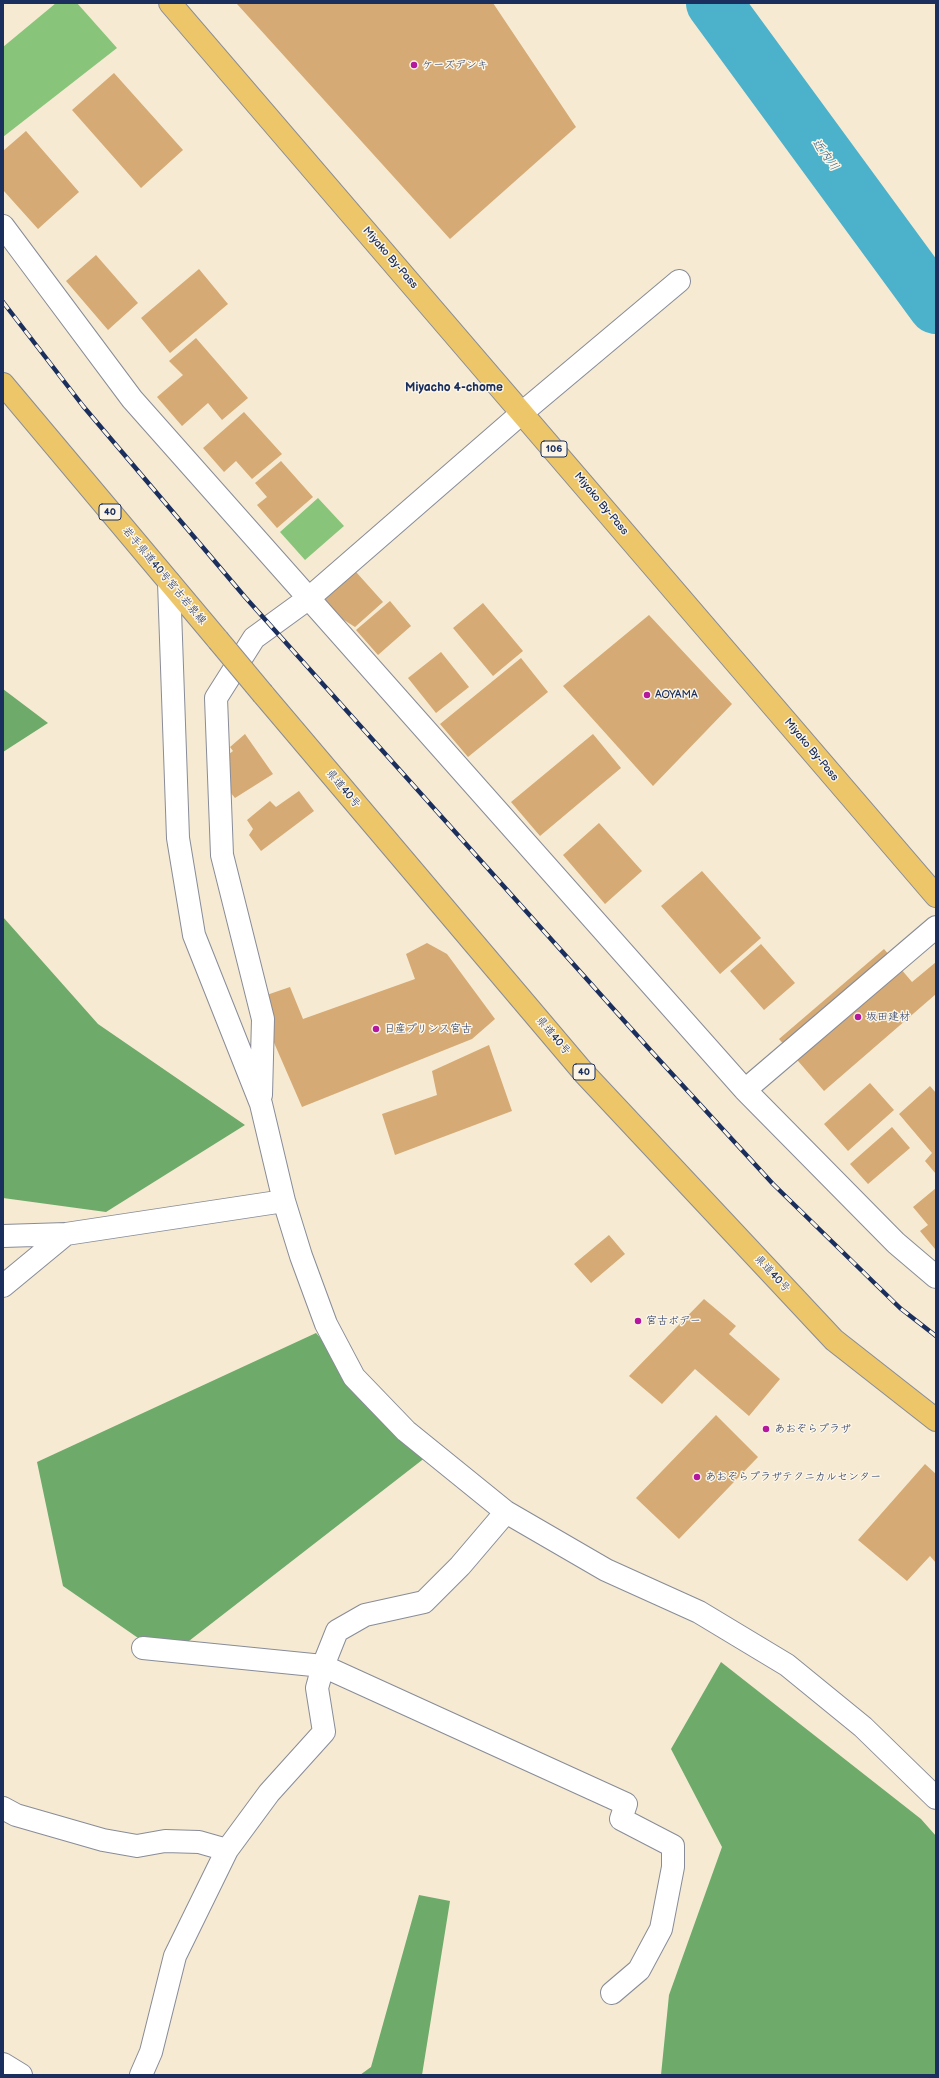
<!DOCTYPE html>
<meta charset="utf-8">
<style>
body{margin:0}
#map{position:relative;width:939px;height:2078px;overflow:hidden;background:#f6ead2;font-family:"Balsamiq Sans",sans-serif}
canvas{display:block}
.frame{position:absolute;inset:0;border:4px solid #1b2f5e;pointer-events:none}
</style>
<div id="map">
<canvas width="939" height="2078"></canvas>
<div class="frame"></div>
</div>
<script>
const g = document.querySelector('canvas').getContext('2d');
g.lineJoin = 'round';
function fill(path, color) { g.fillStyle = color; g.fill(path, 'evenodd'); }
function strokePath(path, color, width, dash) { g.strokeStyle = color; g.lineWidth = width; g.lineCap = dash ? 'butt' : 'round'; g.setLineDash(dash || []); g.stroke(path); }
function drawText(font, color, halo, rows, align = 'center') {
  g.font = font + ' "Balsamiq Sans","Klee One",sans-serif'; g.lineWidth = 3; g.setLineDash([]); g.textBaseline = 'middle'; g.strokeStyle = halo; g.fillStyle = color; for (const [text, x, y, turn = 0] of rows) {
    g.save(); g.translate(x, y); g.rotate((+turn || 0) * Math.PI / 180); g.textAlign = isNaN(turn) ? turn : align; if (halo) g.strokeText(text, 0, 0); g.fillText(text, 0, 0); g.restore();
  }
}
const green = new Path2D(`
 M56 3H77L117 48 3 137V47Z
 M318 498 344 526 305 560 280 532Z`);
const forest = new Path2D(`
 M3 689 48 723 3 752Z
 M3 917 98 1024 245 1125 106 1212 3 1198Z
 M316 1333 426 1457 167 1658 63 1586 37 1462Z
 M721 1662 921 1819 936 1836V2075H661L669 1995 722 1847 671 1749Z
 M419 1895 450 1901 422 2075H360L371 2067Z`);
const river = new Path2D(`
 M714 3 936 306`);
const building = new Path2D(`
 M238 3H493L576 127 450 239 237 4Z
 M114 73 183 150 141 188 72 110Z
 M26 131 79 192 38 229 3 190V151Z
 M96 255 138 303 108 330 66 281Z
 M199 269 228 304 170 353 141 318Z
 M196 338 248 398 222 420 208 403 182 426 157 397 183 375 169 361Z
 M244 412 282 454 252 479 236 461 224 472 203 448Z
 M281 461 313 497 277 528 257 505 267 497 255 483Z
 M348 563 383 602 355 627 309 598Z
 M390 601 411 626 378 655 356 630Z
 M483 603 523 651 493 676 453 628Z
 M649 615 732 704 653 786 563 686Z
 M441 652 469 687 436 713 408 678Z
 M521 658 548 692 468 757 440 724Z
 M245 734 273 774 235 798 225 786 224 758 233 751 230 747Z
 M593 734 621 768 540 836 511 802Z
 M299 791 314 811 261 851 249 835 253 829 247 820 270 801 276 807Z
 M599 823 642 871 605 904 563 855Z
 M702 871 761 938 720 974 661 906Z
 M427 943 447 954 495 1019 472 1039 302 1107 255 999 290 987 303 1019 415 979 406 954Z
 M761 944 795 983 764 1010 730 971Z
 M884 949 912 982 936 962V994L824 1091 779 1039Z
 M489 1045 512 1111 395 1155 382 1114 437 1095 432 1071Z
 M870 1083 894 1110 848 1151 824 1124Z
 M930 1086 936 1093V1174L925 1161 932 1153 899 1114Z
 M892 1127 910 1148 868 1184 850 1164Z
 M936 1188V1248L935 1249 920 1231 928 1225 913 1207Z
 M609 1235 625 1254 591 1283 574 1264Z
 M704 1299 736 1326 729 1334 780 1379 749 1416 695 1369 662 1404 629 1376Z
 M716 1415 758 1457 679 1539 636 1498Z
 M925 1464 936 1474V1563L930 1556 907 1581 858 1540Z`);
const minor = new Path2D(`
 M3 226 132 399 745 1090 896 1243 936 1277
 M169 582 178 838 194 935 261 1104 284 1201 301 1256 326 1324 354 1377 406 1431 506 1512 606 1570 699 1612 787 1665 863 1727 936 1798
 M745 1090 936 927
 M261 1095 263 1019 222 855 216 698 254 638 309 598 523 412 679 281
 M3 1236 66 1234 284 1201
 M3 1286 66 1234
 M143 1648 323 1666 626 1804 621 1819 673 1846V1867L661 1929 639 1970 612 1993
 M3 1808 16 1815 103 1840 137 1846 165 1841 199 1842 227 1850
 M3 2064 21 2075
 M141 2075 151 2052 175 1956 227 1850 269 1793 324 1732 317 1688 323 1666 337 1631 365 1615 424 1602 460 1566 506 1512`);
const primary = new Path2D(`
 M3 384 218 640
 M263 694 584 1073 834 1340 936 1420`);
const trunk = new Path2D(`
 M170 3 936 896`);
const rail = new Path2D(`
 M3 302 83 406 245 597 652 1052 773 1184 900 1308 936 1336`);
const primaryBridge = new Path2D(`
 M218 640 263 694`);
const markers = [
 [414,65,4,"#b5179e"],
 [647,695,4,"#b5179e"],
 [858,1017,4,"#b5179e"],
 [376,1029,4,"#b5179e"],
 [638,1321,4,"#b5179e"],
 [766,1429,4,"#b5179e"],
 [697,1477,4,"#b5179e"]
];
const shields = [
 [554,449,26],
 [110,512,22],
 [584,1072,22]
];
const shieldNames = [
 ["106",554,449],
 ["40",110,512],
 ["40",584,1072]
];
const poiNames = [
 ["ケーズデンキ",422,65],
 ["AOYAMA",655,695],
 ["坂田建材",866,1017],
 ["日産プリンス宮古",384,1029],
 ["宮古ボデー",646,1321],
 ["あおぞらプラザ",774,1429],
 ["あおぞらプラザテクニカルセンター",705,1477]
];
const streetNames = [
 ["Miyako By-Pass",390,258,49],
 ["Miyako By-Pass",601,504,50],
 ["岩手県道40号宮古岩泉線",164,576,50],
 ["Miyako By-Pass",811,750,50],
 ["県道40号",343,789,50],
 ["県道40号",553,1036,50],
 ["県道40号",772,1274,47]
];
const waterNames = [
 ["近内川",825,155,54]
];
const neighbourhoodNames = [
 ["Miyacho 4-chome",454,388]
];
fill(green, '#88c57a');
fill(forest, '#6eaa6a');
strokePath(river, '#4cb1cb', 56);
fill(building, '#d5aa74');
strokePath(minor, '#888c98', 24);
strokePath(primary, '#888c98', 24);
strokePath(trunk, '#888c98', 24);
strokePath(minor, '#fff', 22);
strokePath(primary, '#ecc669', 22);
strokePath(trunk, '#ecc669', 22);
strokePath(rail, '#1b2f5e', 4.5);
strokePath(rail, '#fcf5e5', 3, [9]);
strokePath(primaryBridge, '#888c98', 24, []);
strokePath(primaryBridge, '#ecc669', 22);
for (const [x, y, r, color] of markers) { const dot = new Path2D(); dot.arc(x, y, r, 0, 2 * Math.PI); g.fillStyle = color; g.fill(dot); strokePath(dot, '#fcf5e5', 1.5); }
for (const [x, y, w] of shields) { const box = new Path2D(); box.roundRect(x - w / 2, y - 8, w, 16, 3); g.fillStyle = '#fcf5e5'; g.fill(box); strokePath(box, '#1b2f5e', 1); }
drawText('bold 10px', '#1b2f5e', null, shieldNames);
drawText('11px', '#1b2f5e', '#fcf5e5', poiNames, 'left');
drawText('11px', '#1b2f5e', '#fcf5e5', streetNames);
drawText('italic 12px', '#2c5c84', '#fcf5e5', waterNames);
drawText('bold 12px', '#1b2f5e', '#fcf5e5', neighbourhoodNames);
</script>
